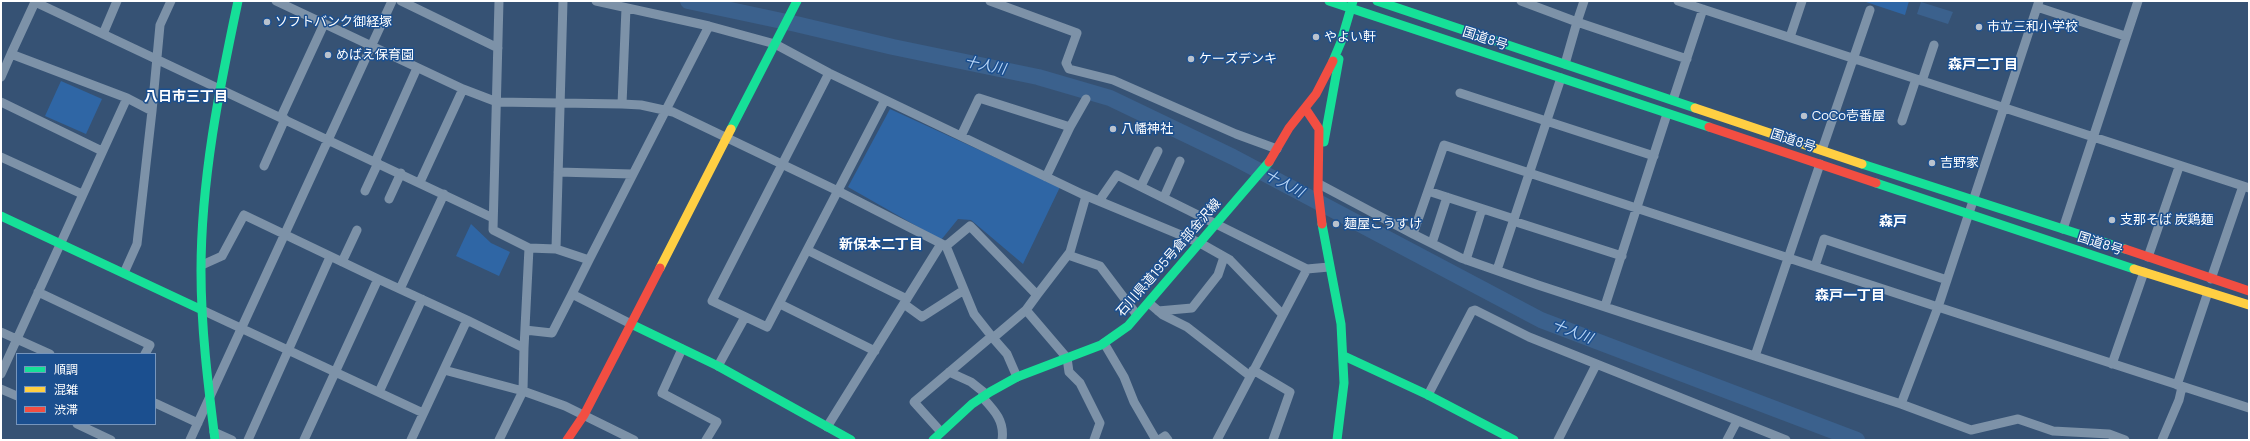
<!DOCTYPE html>
<meta charset="utf-8">
<style>
body{margin:0}
#map{position:relative;width:2250px;height:441px;overflow:hidden;background:#365274;font-family:Manrope,"Noto Sans JP",sans-serif}
canvas{display:block}
.frame{position:absolute;inset:0;border:2px solid #fff;pointer-events:none}
.legend{position:absolute;left:16px;top:353px;width:140px;height:72px;box-sizing:border-box;background:#1b4f8f;border:1px solid #7695bc;margin:0;padding:5px 7px;list-style:none;font-size:12px;color:#fff}
.legend li{display:flex;align-items:center;gap:8px;height:20px}
.legend b{width:20px;border:1px solid #7695bc}
</style>
<div id="map">
<canvas width="2250" height="441"></canvas>
<div class="frame"></div>
<ul class="legend">
<li><b style="height:5px;background:#16e098"></b>順調</li>
<li><b style="height:5px;background:#ffcf43"></b>混雑</li>
<li><b style="height:5px;background:#f24e42"></b>渋滞</li>
</ul>
</div>
<script>
const g = document.querySelector('canvas').getContext('2d');
g.lineJoin = 'round';
function fill(path, color) { g.fillStyle = color; g.fill(path, 'evenodd'); }
function strokePath(path, color, width, dash) { g.strokeStyle = color; g.lineWidth = width; g.lineCap = dash ? 'butt' : 'round'; g.setLineDash(dash || []); g.stroke(path); }
function drawText(font, color, halo, rows, align = 'center') {
  g.font = font + ' Manrope,"Noto Sans JP",sans-serif'; g.lineWidth = 3; g.setLineDash([]); g.textBaseline = 'middle'; g.strokeStyle = halo; g.fillStyle = color; for (const [text, x, y, turn = 0] of rows) {
    g.save(); g.translate(x, y); g.rotate((+turn || 0) * Math.PI / 180); g.textAlign = isNaN(turn) ? turn : align; if (halo) g.strokeText(text, 0, 0); g.fillText(text, 0, 0); g.restore();
  }
}
const green = new Path2D(`
 M1863 1H1909L1905 15Z
 M61 81 102 99 86 134 45 116Z
 M890 109 1060 187 1023 264 971 220 958 219 941 240 848 187Z
 M471 224 491 243 510 252 499 276 456 256Z`);
const water = new Path2D(`
 M1921 2 1953 12 1948 24 1917 14Z`);
const river = new Path2D(`
 M688 1 796 24 893 47 1038 77 1110 98 1233 157 1541 320 1857 440`);
const street = new Path2D(`
 M276 1 463 89 497 102 622 104 641 105 673 112 838 191 946 246 970 226 1037 295 1070 252 1086 196
 M401 1 498 48
 M499 1 493 230 529 248
 M596 1 709 26 775 44 829 73 1082 194 1200 243 1230 260 1282 314
 M990 1 1077 33 1066 63 1069 69 1113 80 1236 134 1277 149
 M1521 1 1577 22 1565 64
 M1584 1 1577 22 1687 59
 M1678 1 2249 188
 M2037 7 2125 36
 M103 34 117 1
 M1790 37 1802 1
 M829 73 712 301 767 327 885 100
 M1 77 11 54
 M1922 81 1934 45
 M1460 93 1654 156
 M127 98 11 54 35 2 493 218
 M1673 100 1703 9
 M1 102 102 151
 M622 104 626 8
 M281 117 324 24
 M1902 121 1916 79
 M961 136 979 98 1070 127
 M1822 150 1870 10
 M1 157 82 194
 M375 162 417 68
 M264 166 285 119
 M558 172 632 174
 M1046 177 1070 127 1086 99
 M420 182 463 89
 M1319 184 1413 234 1444 145 1938 307 2039 1
 M1141 186 1158 151
 M365 191 378 163
 M1428 191 1514 219
 M1164 197 1180 161
 M389 199 401 173
 M1099 201 1117 175 1307 269
 M1513 221 1622 256
 M2063 229 2138 1
 M1413 234 1461 258 1538 285 1901 404 1938 307 2249 408
 M1432 243 1447 197
 M946 246 974 314 993 338
 M556 249 563 1
 M807 250 907 299
 M1068 255 1100 266 1137 315
 M2148 257 2179 167
 M589 260 572 294 631 324
 M1466 260 1482 209
 M342 262 357 230
 M202 265 222 256 244 215 378 279 304 440
 M1815 266 1824 239 1947 280
 M1497 270 1561 78
 M124 273 137 244 152 111
 M378 279 467 320 411 440
 M2211 279 2243 186
 M400 289 444 194
 M38 292 150 345 145 354
 M1149 303 1163 315 1187 327 1250 376
 M780 304 875 351
 M904 304 922 317 964 290
 M1605 306 1667 114
 M202 310 423 413
 M1026 310 1067 358 1069 372 1080 383 1100 423 1094 440
 M1158 311 1192 308 1218 275 1224 257
 M467 320 524 348 529 248 556 249 589 260 709 26
 M525 330 552 333 572 294
 M1 332 50 354
 M1104 343 1124 377 1134 402 1156 440
 M682 349 662 393 717 422 706 440
 M1755 356 1820 164
 M2112 364 2144 272
 M718 366 745 317
 M444 370 523 391 565 406 634 440
 M1253 370 1290 392 1273 440
 M949 372 971 382 986 394
 M1 374 127 98 152 111 160 25 171 1
 M1017 377 1007 354 993 338 1026 310 1037 295
 M2177 385 2208 292
 M1 389 17 396
 M379 392 422 299
 M1428 395 1472 311 1475 310 1529 337 1786 440
 M982 397C994 410 1005 421 1002 440
 M155 403 198 423
 M1901 404 1971 430 2018 419 2053 431 2109 434 2125 440
 M77 424 111 440
 M827 427 941 244
 M214 432 232 440
 M941 432 914 402 992 336
 M190 440 392 1
 M248 440 330 257
 M499 440 523 391 524 348
 M1159 440 1165 436 1168 440
 M1217 440 1307 269 1329 267
 M1558 440 1596 365
 M1727 440 1737 421
 M2162 440 2179 400 2182 387`);
const fast = new Path2D(`
 M1329 1 1709 127
 M1377 1 1695 108
 M1333 61 1341 42 1353 1
 M731 129 797 1
 M1324 142 1339 59
 M1862 164 2125 249
 M1876 183 2134 269
 M1 216 202 310
 M1322 224 1341 324 1344 383 1337 440
 M631 324 718 366 851 440
 M1344 356 1428 395 1514 440
 M215 440C208 384 201 328 201 271 201 180 219 90 238 1
 M933 440 972 404 990 392 1017 377 1101 345 1128 326 1269 162`);
const slow = new Path2D(`
 M1695 108 1862 164
 M660 268 731 129
 M2134 269 2249 305`);
const jam = new Path2D(`
 M1305 108 1319 129 1318 190 1322 224
 M1709 127 1876 183
 M1269 162 1289 128 1316 94 1333 61
 M2125 249 2249 291
 M567 440 584 415 660 268`);
const markers = [
 [267,22,4,"#b9c2ce"],
 [1979,27,4,"#b9c2ce"],
 [1316,37,4,"#b9c2ce"],
 [328,55,4,"#b9c2ce"],
 [1191,59,4,"#b9c2ce"],
 [1804,116,4,"#b9c2ce"],
 [1113,129,4,"#b9c2ce"],
 [1932,163,4,"#b9c2ce"],
 [2112,220,4,"#b9c2ce"],
 [1336,224,4,"#b9c2ce"]
];
const poiNames = [
 ["ソフトバンク御経塚",275,22],
 ["市立三和小学校",1987,27],
 ["やよい軒",1324,37],
 ["めばえ保育園",336,55],
 ["ケーズデンキ",1199,59],
 ["CoCo壱番屋",1812,116],
 ["八幡神社",1121,129],
 ["吉野家",1940,163],
 ["支那そば 炭鶏麺",2120,220],
 ["麺屋こうすけ",1344,224]
];
const streetNames = [
 ["国道8号",1485,39,18],
 ["国道8号",1793,141,18],
 ["国道8号",2100,244,18],
 ["石川県道195号倉部金沢線",1169,258,-49]
];
const neighbourhoodNames = [
 ["森戸二丁目",1983,65],
 ["八日市三丁目",186,97],
 ["森戸",1893,222],
 ["新保本二丁目",881,245],
 ["森戸一丁目",1850,296]
];
const waterNames = [
 ["十人川",985,66,11],
 ["十人川",1284,184,28],
 ["十人川",1572,332,21]
];
fill(green, '#2f66a5');
fill(water, '#3b618d');
strokePath(river, '#3b618d', 16);
strokePath(street, '#7d92a8', 9);
strokePath(fast, '#16e098', 9);
strokePath(slow, '#ffcf43', 9);
strokePath(jam, '#f24e42', 9);
for (const [x, y, r, color] of markers) { const dot = new Path2D(); dot.arc(x, y, r, 0, 2 * Math.PI); g.fillStyle = color; g.fill(dot); strokePath(dot, '#1b4f8f', 1.5); }
drawText('13px', '#fff', '#1b4f8f', poiNames, 'left');
drawText('13px', '#fff', '#1b4f8f', streetNames);
drawText('bold 14px', '#fff', '#1b4f8f', neighbourhoodNames);
drawText('italic 14px', '#b5d3f5', '#1b4f8f', waterNames);
</script>
